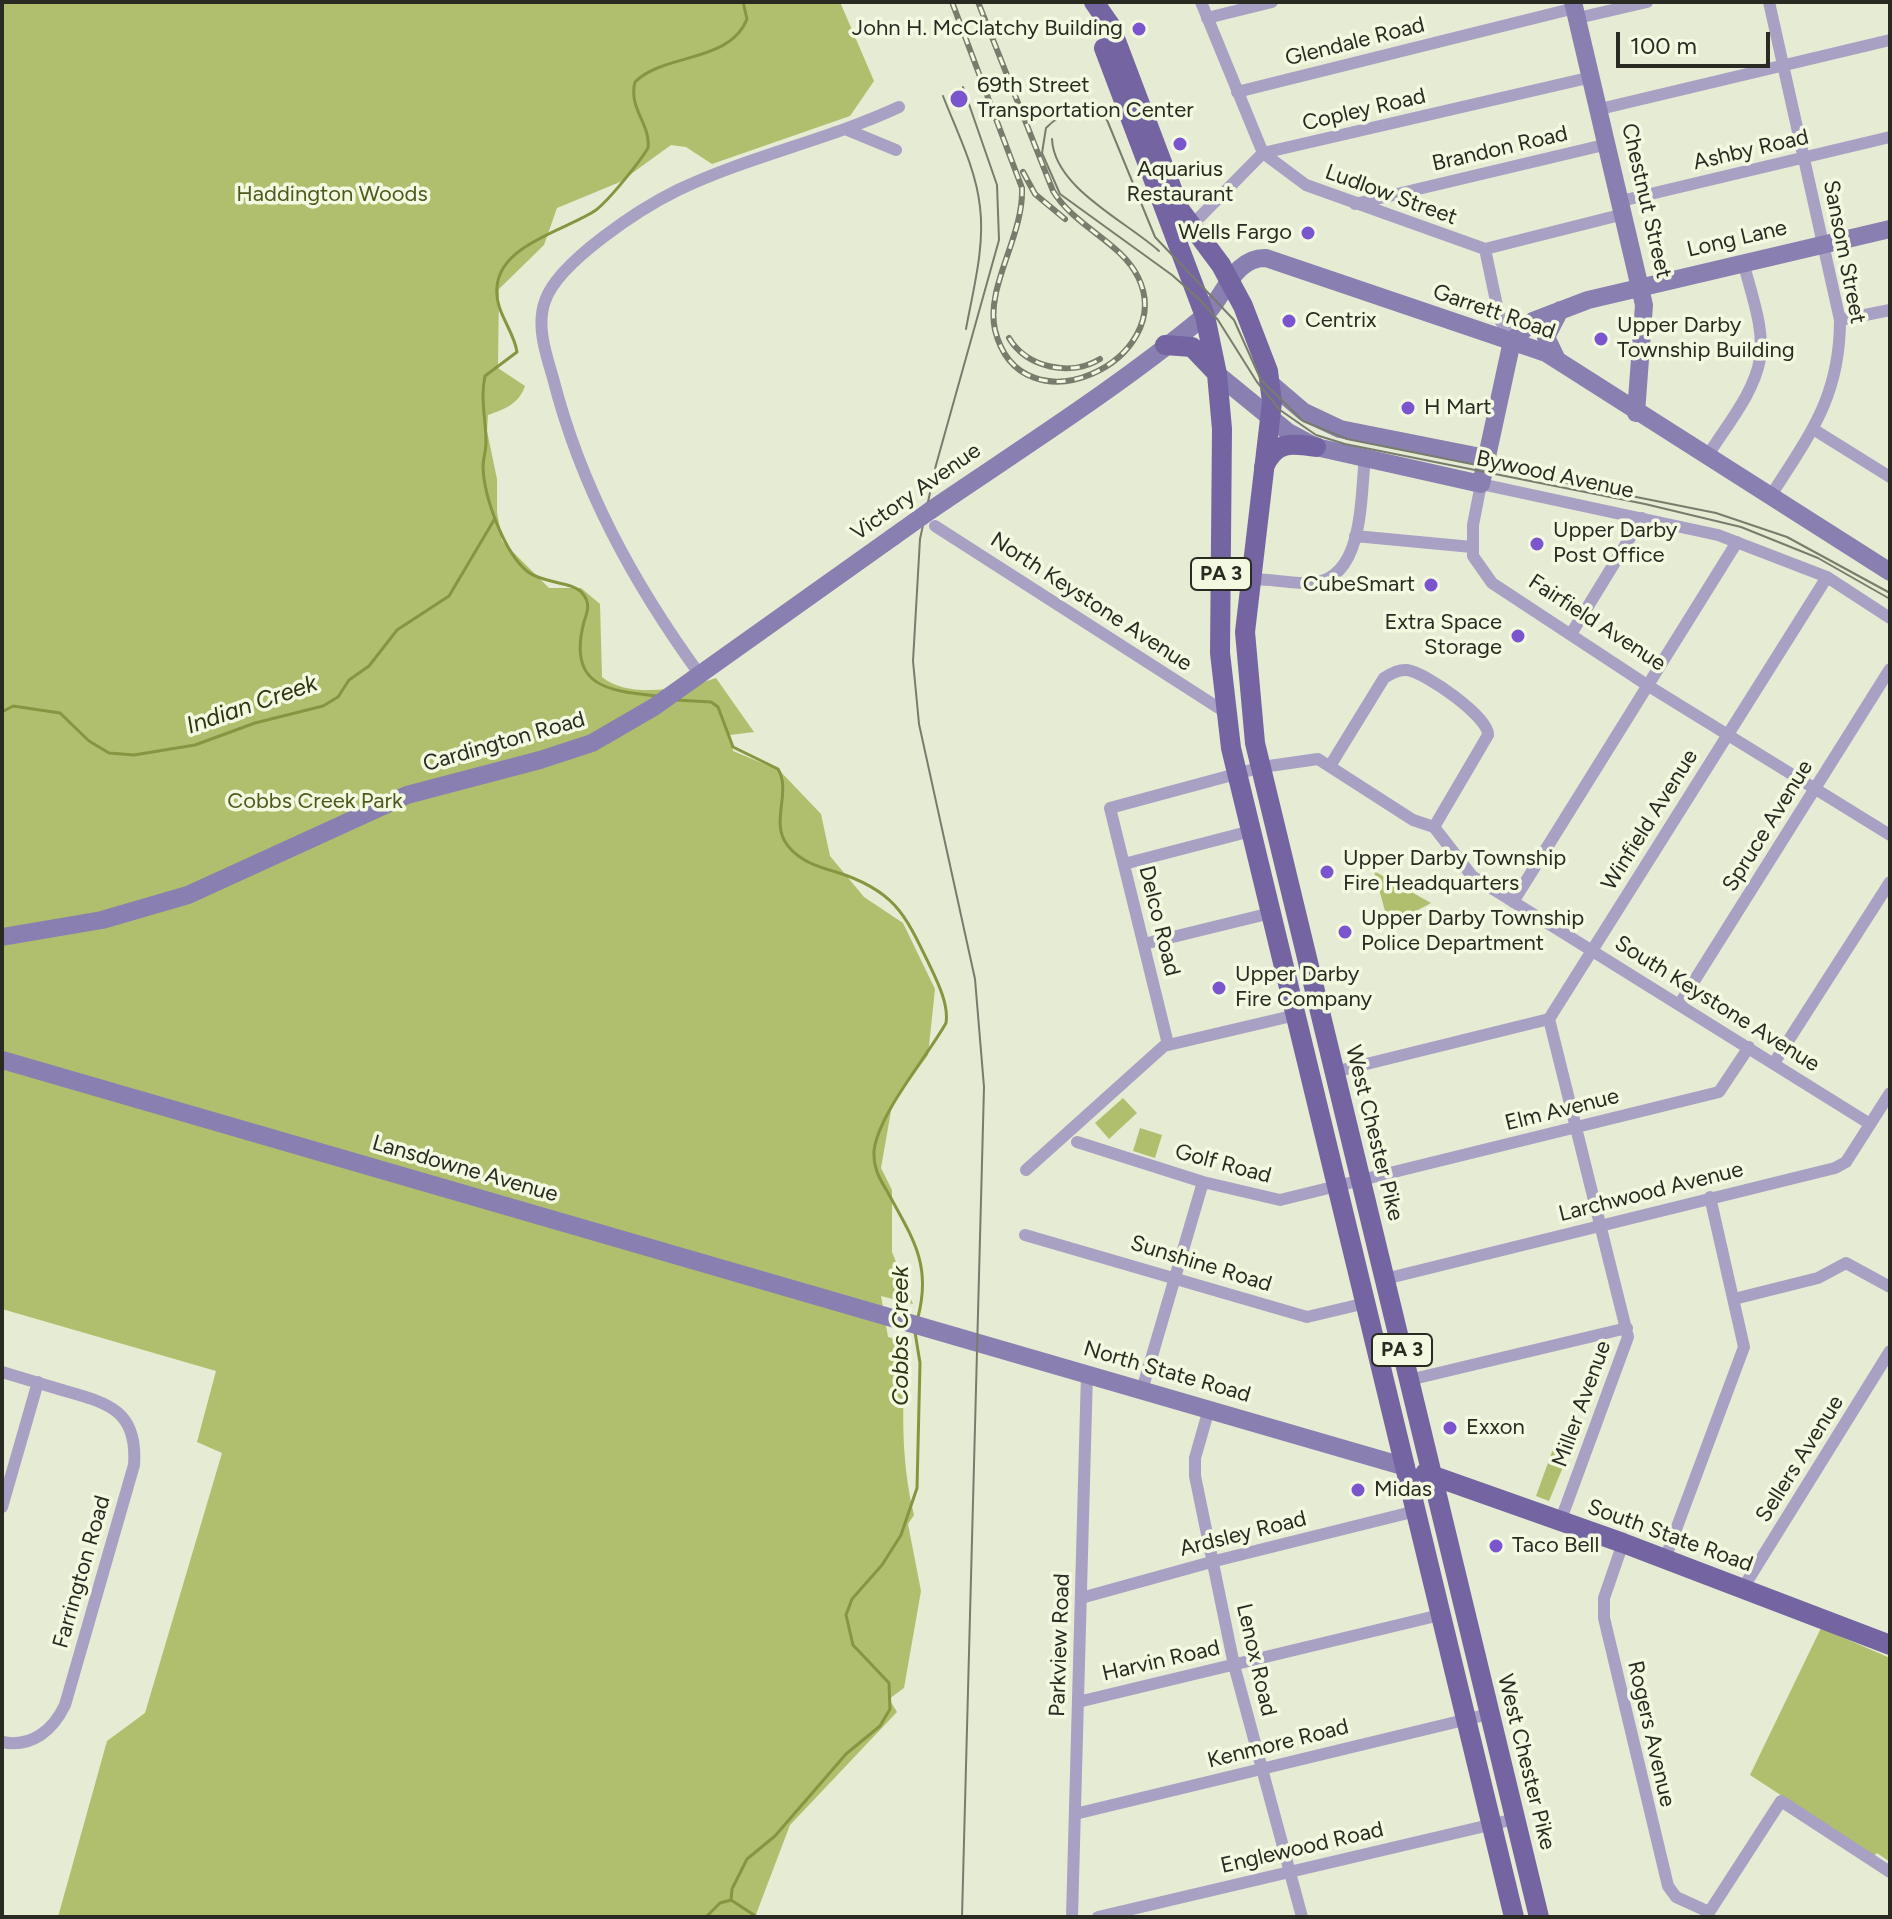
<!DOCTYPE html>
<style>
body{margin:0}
#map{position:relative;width:1892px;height:1919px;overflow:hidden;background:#e6ebd3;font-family:Figtree,sans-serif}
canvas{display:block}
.frame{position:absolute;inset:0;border:4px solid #292b22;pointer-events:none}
.scale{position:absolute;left:1616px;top:32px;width:154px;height:36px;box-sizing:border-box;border:4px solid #292b22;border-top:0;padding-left:10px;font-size:24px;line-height:28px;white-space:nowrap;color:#292b22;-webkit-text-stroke:6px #f3f9e0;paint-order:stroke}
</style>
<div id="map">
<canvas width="1892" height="1919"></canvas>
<div class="frame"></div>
<div class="scale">100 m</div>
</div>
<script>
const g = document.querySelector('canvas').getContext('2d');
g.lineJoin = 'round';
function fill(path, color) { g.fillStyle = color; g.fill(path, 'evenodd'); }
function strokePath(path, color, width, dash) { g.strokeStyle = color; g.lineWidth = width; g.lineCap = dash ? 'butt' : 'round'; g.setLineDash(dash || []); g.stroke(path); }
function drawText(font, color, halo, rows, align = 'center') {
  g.font = font + ' Figtree,sans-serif'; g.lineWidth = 7; g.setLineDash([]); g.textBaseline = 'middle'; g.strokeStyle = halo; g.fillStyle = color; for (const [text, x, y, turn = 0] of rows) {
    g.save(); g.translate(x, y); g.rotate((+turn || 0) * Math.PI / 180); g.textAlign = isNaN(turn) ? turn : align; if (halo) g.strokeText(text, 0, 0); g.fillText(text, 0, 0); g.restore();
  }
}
const green = new Path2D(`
 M2 2H840L874 81 850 116 712 164 686 147 671 145 620 182 557 208 544 245 499 289 498 368 525 386C519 404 505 409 488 415L487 431 497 479V512L502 541 549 588H581L600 604 602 677C628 699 685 689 716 678L754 732 730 735 733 751 779 770 821 814 830 856 864 897 903 923 935 989 928 1055 892 1105 881 1168 892 1190V1252L913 1304 881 1296 888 1337 907 1342C902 1402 900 1457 914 1515L908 1524 921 1591 904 1688 889 1699 897 1712 790 1825 755 1917H58L107 1741 145 1713 222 1453 197 1442 216 1371 2 1309Z
 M1374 871 1431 903 1392 924 1388 922Z
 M1123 1098 1137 1113 1109 1139 1095 1123Z
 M1140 1128 1162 1135 1155 1158 1133 1151Z
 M1553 1449 1568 1455 1549 1501 1536 1496Z
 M1821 1628 1890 1658V1862L1877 1853 1874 1856 1750 1775Z`);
const stream = new Path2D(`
 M657 696C607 691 567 686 584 622 587 612 591 604 583 594 573 581 544 584 528 572 504 553 484 497 483 467 483 459 486 451 486 442 486 419 480 399 485 376L517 352C514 330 494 311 497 287 500 244 567 230 596 210 609 200 639 163 648 148 651 124 628 109 635 82 664 53 730 63 747 19L743 2
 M676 700 711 702 718 707 733 747 778 769C792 793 769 823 788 846 801 862 819 867 836 872 894 890 905 914 929 964 937 981 949 1004 946 1023 927 1057 878 1114 874 1151 873 1167 879 1178 887 1191 912 1237 932 1264 918 1317
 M2 712 13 706 60 713 89 741 109 753 134 755 195 745 255 723 323 706 338 697 349 680 369 666 397 630 449 596 494 520
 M706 1917 720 1903 731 1900
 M757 1917 731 1900 732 1889 747 1859 775 1836 846 1754 880 1726 890 1709 889 1683 853 1645 846 1615 852 1599 882 1565 901 1535 917 1488 920 1363 915 1332`);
const street = new Path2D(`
 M1201 2 1263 153 1306 185 1485 249 1500 320 1512 341
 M1769 2 1840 320C1840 397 1810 434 1770 497
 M1207 18 1272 2
 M1578 18 1647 2
 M1237 92 1575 8
 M1600 109 1890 40
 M845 129 896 150
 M1621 201 1890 137
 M1355 204 1608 144
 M1188 229 1263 153 1592 77
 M1485 249 1624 214
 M1840 320 1890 310
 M1813 429 1890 477
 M1707 457C1725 427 1754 394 1760 359 1765 328 1750 291 1743 261
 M935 526 1225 712
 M1355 536 1472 547
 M1220 585C1259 574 1269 582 1305 583 1365 586 1360 498 1365 458
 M1890 618 1827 577 1718 535 1481 484 1473 525V556L1492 583 1647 685 1890 835
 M1571 634 1642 518
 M700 675C634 584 581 488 553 378 546 354 536 326 545 301 558 262 641 208 678 190 749 156 828 140 899 107
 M1330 766 1384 678C1390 674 1398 669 1407 670 1425 672 1489 717 1488 735L1434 827
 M1124 864 1251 831
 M1513 902 1737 542
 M1144 944 1271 913
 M1679 1005 1890 669
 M1549 1019 1628 1337 1560 1522
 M1168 1044 1110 808 1262 767 1318 759 1413 820 1434 827 1472 876 1870 1124
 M1774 1063 1890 882
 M1334 1072 1549 1019 1827 577
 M1077 1142 1203 1182 1280 1200 1719 1092 1749 1047
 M1026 1170 1164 1046 1296 1015
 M1025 1235 1307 1317 1366 1303
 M1385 1279 1835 1168 1846 1162 1890 1093
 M1734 1299 1818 1278 1846 1263 1890 1287
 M2 1372C22 1378 42 1384 62 1390 108 1403 138 1410 134 1465L65 1705C53 1730 32 1748 2 1742
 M1409 1380 1627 1328
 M1142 1390 1203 1182
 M1209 1409 1195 1458V1476L1234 1665 1302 1917
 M2 1507 38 1382
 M1623 1543 1604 1598V1618L1668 1886 1676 1897 1709 1912
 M1665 1559 1744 1347 1710 1197
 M1743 1588 1890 1351
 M1081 1598 1215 1561 1416 1511
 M1078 1702 1440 1615
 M1075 1814 1489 1714
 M1072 1917 1087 1373
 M1098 1917 1515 1819
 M1706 1917 1781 1801 1890 1872`);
const secondary = new Path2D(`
 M1573 2 1644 305 1636 413
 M1557 360 1546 337 1560 310
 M1217 374 1288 432 1316 447 1481 484 1512 341 1533 321 1588 300 1890 229
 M1270 383 1304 412 1340 429 1486 458
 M931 510C1022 448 1117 388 1202 318 1224 300 1232 257 1266 258L1546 353 1890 572
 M2 937 102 920 188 895 407 795 540 760 592 743 654 707 893 537
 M2 1060 1406 1467`);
const primary = new Path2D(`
 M1094 2 1110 25 1180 210 1221 265 1243 306 1268 371 1272 402 1245 632 1255 743 1539 1917
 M1104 48 1205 316 1217 374 1222 429 1220 653 1231 748 1514 1917
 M1165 345 1192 347 1214 370
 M1264 467C1275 441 1291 443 1316 447
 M1425 1473 1623 1543 1890 1645`);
const tram = new Path2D(`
 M943 96C957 132 976 169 980 207 985 247 973 290 966 329
 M1052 139C1054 188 1126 221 1159 251
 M1890 593 1787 537 1716 513 1347 439 1303 421 1261 380 1234 320 1155 237 1107 120C1089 104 1062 111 1046 128L1042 153 1060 194 1172 275 1199 299 1218 320 1257 382 1280 410 1316 435 1345 444 1645 504 1741 527 1818 558 1890 599
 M962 1917 984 1087 975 979 919 724 913 661 920 539 936 465 999 240 997 185 963 87`);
const rail = new Path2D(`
 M952 2 1022 188C1024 236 985 287 995 330 1021 435 1179 360 1138 277 1121 242 1075 227 1053 191L978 2
 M1023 172 1035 194 1065 219
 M1009 338C1027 368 1071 377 1100 359`);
const secondaryBridge = new Path2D(`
 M893 537 931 510`);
const markers = [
 [1139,29,8,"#7b55ce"],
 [959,99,10,"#7b55ce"],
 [1180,144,8,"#7b55ce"],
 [1308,233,8,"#7b55ce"],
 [1289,321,8,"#7b55ce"],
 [1601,339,8,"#7b55ce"],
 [1408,408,8,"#7b55ce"],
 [1537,544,8,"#7b55ce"],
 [1431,585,8,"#7b55ce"],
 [1518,636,8,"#7b55ce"],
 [1327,872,8,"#7b55ce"],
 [1345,932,8,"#7b55ce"],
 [1219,988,8,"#7b55ce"],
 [1450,1428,8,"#7b55ce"],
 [1358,1490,8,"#7b55ce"],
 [1496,1546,8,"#7b55ce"]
];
const shields = [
 [1221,574,60],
 [1402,1350,60]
];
const shieldNames = [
 ["PA 3",1221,574],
 ["PA 3",1402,1350]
];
const poiNames = [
 ["John H. McClatchy Building",1123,29,"right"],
 ["69th Street",977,86],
 ["Transportation Center",977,111],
 ["Aquarius",1180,170,"center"],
 ["Restaurant",1180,195,"center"],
 ["Wells Fargo",1292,233,"right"],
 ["Centrix",1305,321],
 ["Upper Darby",1617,326],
 ["Township Building",1617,351],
 ["H Mart",1424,408],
 ["Upper Darby",1553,531],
 ["Post Office",1553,556],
 ["CubeSmart",1415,585,"right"],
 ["Extra Space",1502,623,"right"],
 ["Storage",1502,648,"right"],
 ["Upper Darby Township",1343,859],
 ["Fire Headquarters",1343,884],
 ["Upper Darby Township",1361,919],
 ["Police Department",1361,944],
 ["Upper Darby",1235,975],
 ["Fire Company",1235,1000],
 ["Exxon",1466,1428],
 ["Midas",1374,1490],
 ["Taco Bell",1512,1546]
];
const streetNames = [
 ["Glendale Road",1355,42,-14],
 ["Copley Road",1364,110,-13],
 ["Brandon Road",1500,149,-13],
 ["Ashby Road",1751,150,-13],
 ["Ludlow Street",1391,195,20],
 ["Chestnut Street",1646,201,77],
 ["Long Lane",1737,239,-13],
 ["Sansom Street",1844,252,79],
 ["Garrett Road",1494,312,19],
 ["Bywood Avenue",1555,475,12],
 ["Victory Avenue",916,492,-35],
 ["North Keystone Avenue",1091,602,33],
 ["Fairfield Avenue",1597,623,33],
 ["Cardington Road",504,742,-16],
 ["Winfield Avenue",1650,820,-58],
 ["Spruce Avenue",1768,826,-58],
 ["Delco Road",1159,921,76],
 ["South Keystone Avenue",1717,1004,32],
 ["Elm Avenue",1562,1110,-14],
 ["West Chester Pike",1374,1133,76],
 ["Golf Road",1223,1164,15],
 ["Lansdowne Avenue",465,1169,16],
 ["Larchwood Avenue",1651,1192,-14],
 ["Sunshine Road",1201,1264,17],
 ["North State Road",1167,1372,16],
 ["Miller Avenue",1582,1404,-70],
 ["Sellers Avenue",1800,1459,-58],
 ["Ardsley Road",1243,1534,-14],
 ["South State Road",1670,1536,20],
 ["Farrington Road",82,1572,-74],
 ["Parkview Road",1060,1645,-88],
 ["Lenox Road",1256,1660,77],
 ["Harvin Road",1161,1661,-13],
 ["Rogers Avenue",1651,1734,77],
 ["Kenmore Road",1278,1744,-14],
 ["West Chester Pike",1526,1762,76],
 ["Englewood Road",1302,1848,-13]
];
const parkNames = [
 ["Haddington Woods",332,195],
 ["Cobbs Creek Park",315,802]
];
const waterNames = [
 ["Indian Creek",252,705,-19],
 ["Cobbs Creek",901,1336,-90]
];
fill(green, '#afbf6e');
strokePath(stream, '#869540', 3);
strokePath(street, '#a8a1c4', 12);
strokePath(secondary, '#8a7fb1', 18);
strokePath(primary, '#7465a2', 20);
strokePath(tram, '#787c6c', 2);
strokePath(rail, '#787c6c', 6);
strokePath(rail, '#f3f9e0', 3, [9]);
strokePath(secondaryBridge, '#8a7fb1', 18);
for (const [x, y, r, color] of markers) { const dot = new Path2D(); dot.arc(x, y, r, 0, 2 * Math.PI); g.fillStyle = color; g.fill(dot); strokePath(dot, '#f3f9e0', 3); }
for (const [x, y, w] of shields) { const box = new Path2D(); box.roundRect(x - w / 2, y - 16, w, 32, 6); g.fillStyle = '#f3f9e0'; g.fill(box); strokePath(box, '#292b22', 2); }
drawText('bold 20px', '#292b22', null, shieldNames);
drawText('22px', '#292b22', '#f3f9e0', poiNames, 'left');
drawText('22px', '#292b22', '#f3f9e0', streetNames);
drawText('22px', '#4f591c', '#f3f9e0', parkNames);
drawText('italic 24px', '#2e3410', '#f3f9e0', waterNames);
</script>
